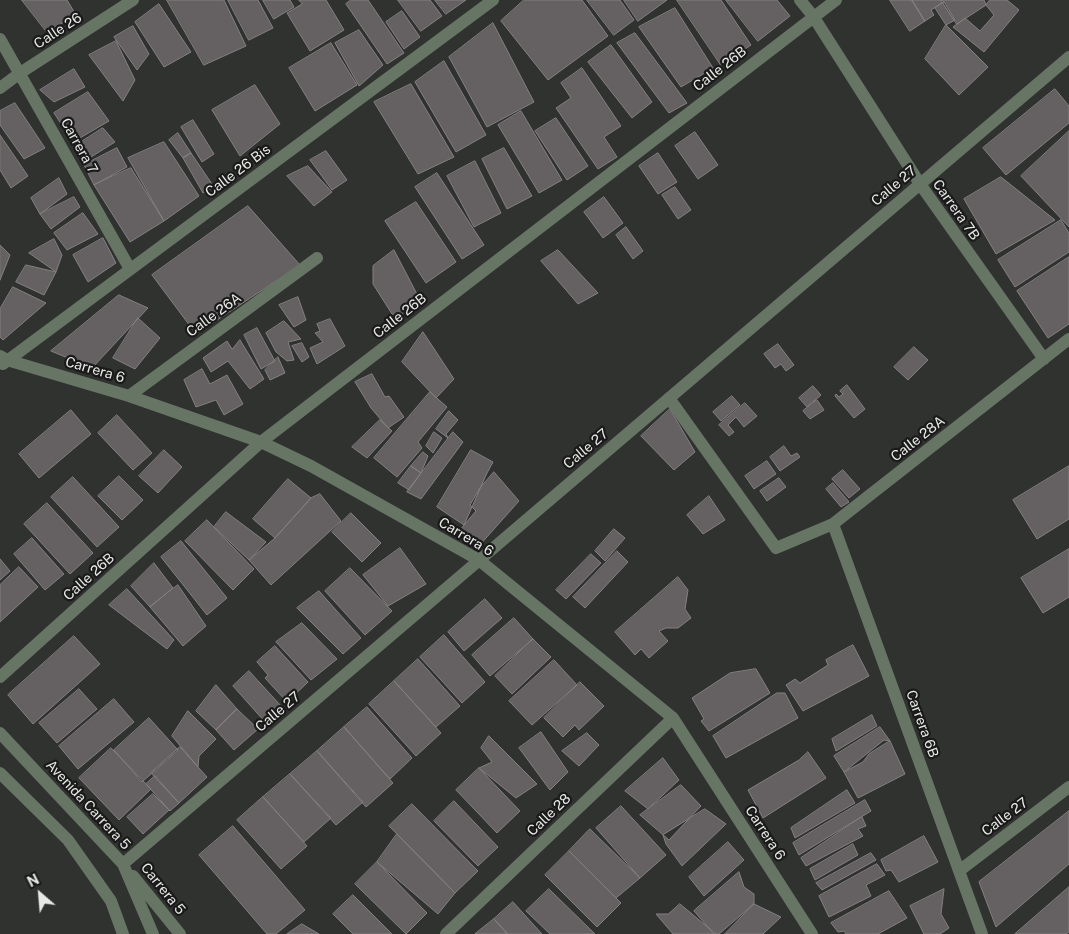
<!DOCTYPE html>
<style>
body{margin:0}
#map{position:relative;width:1069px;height:934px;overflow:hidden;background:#303230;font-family:"Public Sans",sans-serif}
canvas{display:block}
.north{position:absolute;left:15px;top:869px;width:50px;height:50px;-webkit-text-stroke:4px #191a19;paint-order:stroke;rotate:333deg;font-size:14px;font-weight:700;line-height:20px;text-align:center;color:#e8e9e7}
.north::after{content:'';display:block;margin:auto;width:18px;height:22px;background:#e8e9e7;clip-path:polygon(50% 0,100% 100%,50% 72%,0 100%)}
</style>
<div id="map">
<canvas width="1069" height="934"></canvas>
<div class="north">N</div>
</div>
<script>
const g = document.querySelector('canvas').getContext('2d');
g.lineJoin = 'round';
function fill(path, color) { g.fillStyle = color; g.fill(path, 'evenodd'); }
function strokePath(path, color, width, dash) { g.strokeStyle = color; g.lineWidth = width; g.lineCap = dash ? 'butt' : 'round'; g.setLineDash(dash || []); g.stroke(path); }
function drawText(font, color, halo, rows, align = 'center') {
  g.font = font + ' "Public Sans",sans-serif'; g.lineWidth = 4.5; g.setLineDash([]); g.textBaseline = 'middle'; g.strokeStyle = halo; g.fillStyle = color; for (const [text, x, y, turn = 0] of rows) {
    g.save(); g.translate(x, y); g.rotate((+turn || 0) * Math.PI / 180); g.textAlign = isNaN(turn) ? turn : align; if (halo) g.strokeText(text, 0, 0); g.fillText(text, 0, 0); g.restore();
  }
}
const building = new Path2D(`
 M22 0H67L76 15 47 32Z
 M167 0H224L246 46 204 65Z
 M228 0H258L273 28 249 40Z
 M263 0H290L294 7 274 19Z
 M299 0H326L344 30 310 51 287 13 302 4Z
 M351 0H368L404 53 387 64 346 4Z
 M398 0H430L442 16 421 31Z
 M435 0H466L446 14Z
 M524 0H582L608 36 548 80 501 21Z
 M587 0H620L634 20 614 35Z
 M624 0H667L638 21Z
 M677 0H721L751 45 721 65Z
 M726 0H777L790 16 758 41Z
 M890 0H912L925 21 910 31Z
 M912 0H942L944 2 931 10 934 15 925 21Z
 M941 0H984L986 5 957 24Z
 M990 0H1007L1019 10 984 52 953 27 965 18 980 31 994 15 986 5Z
 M944 2 955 20 946 25 935 8Z
 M159 4 191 52 164 67 135 22Z
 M675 8 713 68 681 87 639 27Z
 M402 11 420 37 404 49 386 22Z
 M493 23 534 102 487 127 449 57Z
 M946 25 988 67 959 95 925 59Z
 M133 26 149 54 137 70 114 37Z
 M359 30 383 65 359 86 335 43Z
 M635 33 687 103 669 113 617 43Z
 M116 41 135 80 123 101 89 55Z
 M331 43 357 85 315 111 289 68Z
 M611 45 652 102 632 118 588 62Z
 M444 61 486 135 456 152 415 82Z
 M582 68 621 126 604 137 617 157 598 169 556 108 571 98 561 83Z
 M74 69 85 87 54 102 40 90Z
 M411 84 454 157 418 174 374 102Z
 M255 85 280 124 240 156 212 110Z
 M1055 89 1069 106V123L1006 175 983 148Z
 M88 92 109 121 73 142 54 113Z
 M15 103 45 148 24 159 0 125V111Z
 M521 111 562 180 539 193 498 125Z
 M556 118 588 166 567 180 535 131Z
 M193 120 214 154 202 162 181 127Z
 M103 128 115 142 83 162 75 146Z
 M1069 131V227L1021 176Z
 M695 132 718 165 698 179 675 146Z
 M178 133 191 153 183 158 169 140Z
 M0 135 28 176 11 188 0 170Z
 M164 142 199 196 164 221 128 158Z
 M117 148 127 167 94 185 84 165Z
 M504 148 532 196 507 209 482 159Z
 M326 151 347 180 332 190 310 160Z
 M191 153 214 187 203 193 183 158Z
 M658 153 677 182 658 194 639 166Z
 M475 161 501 213 474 227 447 176Z
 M308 166 332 192 314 206 287 176Z
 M131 168 164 221 130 242 94 185Z
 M437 173 484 245 462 259 415 187Z
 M1001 177 1055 220 996 254 964 199Z
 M59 178 67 194 40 214 31 198Z
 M675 187 691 210 678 219 662 195Z
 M74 197 80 207 51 229 40 214Z
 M604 197 623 223 603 238 584 212Z
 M416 202 456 262 426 283 385 221Z
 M248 206 300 265 196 334 152 275Z
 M83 213 98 234 67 250 54 233Z
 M1061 220 1069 233V252L1015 287 998 260Z
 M626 227 643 251 633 259 616 235Z
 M103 238 116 263 88 282 73 255Z
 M54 239 62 255 56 272 29 253Z
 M0 245 10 255 0 280Z
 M394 250 419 298 401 315 392 314 373 284V266Z
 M558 250 598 293 578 304 541 261Z
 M1069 257V324L1048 338 1017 291Z
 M26 265 56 272 44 295 16 282Z
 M13 287 46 303 3 340 0 337V309Z
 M119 295 148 308 92 368 51 351Z
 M298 297 306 320 294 327 279 305Z
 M138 318 160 338 135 369 113 358Z
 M330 319 345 346 317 364 310 348 323 342 315 333 320 331 317 324Z
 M284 321 301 339 288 342 294 360 287 361 276 352 266 333Z
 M257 328 275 361 261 369 244 335Z
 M423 332 454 379 436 398 402 362Z
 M240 340 264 379 250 389 228 361 211 372 203 358 227 341 232 349Z
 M302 343 309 357 302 362 292 346Z
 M778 344 794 365 786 371 781 364 775 368 764 354Z
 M914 347 928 360 908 380 894 367Z
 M278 357 285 373 270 380 265 370Z
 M202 369 210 384 227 375 243 404 224 415 216 400 196 407 184 380Z
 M372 374 385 397 389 396 404 417 388 428 371 408 355 382Z
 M847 385 865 409 854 418 835 396 836 394 839 397 843 394 840 391Z
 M813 386 821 395 807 407 799 398Z
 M430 392 447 407 418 442 422 448 397 477 374 458Z
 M732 396 740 405 721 421 713 412Z
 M817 400 824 410 810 419 803 411Z
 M745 403 757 416 744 427 736 417 728 425 734 432 729 436 719 425Z
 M670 409 695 452 674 470 641 436Z
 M71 410 91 434 39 478 19 454Z
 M449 411 458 420 446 434 448 438 436 429Z
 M117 415 152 453 133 470 98 433Z
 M380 420 392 431 367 458 352 447Z
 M434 432 442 438 433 453 426 446Z
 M453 432 463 442 421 499 407 492Z
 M784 446 791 456 797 453 800 457 780 471 770 457Z
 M164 450 182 467 158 493 139 476Z
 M471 450 493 462 487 473 464 525 437 507Z
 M423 452 428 456 421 473 411 466Z
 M767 461 776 474 754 489 745 476Z
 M411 466 421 473 409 490 398 483Z
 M1069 466V519L1037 539 1013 500Z
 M843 470 860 489 849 498 832 479Z
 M494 472 519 501 478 547 459 531 476 511 470 505 480 488Z
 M119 476 143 500 122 520 98 496Z
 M73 477 119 527 97 547 51 497Z
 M779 478 786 487 767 501 760 491Z
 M288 479 311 498 275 538 253 519Z
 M833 483 849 502 841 507 826 489Z
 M320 494 341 521 271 585 249 560 275 538 311 498Z
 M709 496 725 520 703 534 687 515Z
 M47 503 93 553 70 574 24 524Z
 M226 512 266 542 249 560 214 527Z
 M351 513 381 543 362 562 332 532Z
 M207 520 254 569 233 590 185 541Z
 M614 529 625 538 605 561 595 551Z
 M32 538 64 574 45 590 14 554Z
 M181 541 227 598 207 615 161 557Z
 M400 548 426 584 388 606 363 575Z
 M1069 549V597L1043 613 1021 578Z
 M617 551 628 562 585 608 573 597Z
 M591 554 601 563 566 599 556 590Z
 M0 559 10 571 0 580Z
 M154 563 173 588 150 607 131 586Z
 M19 567 38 587 0 622V585Z
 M350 568 392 611 365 635 325 591Z
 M678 577 688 590 685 609 691 618 678 628H666L659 631 668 641 649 658 641 649 635 655 615 632Z
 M178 585 206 626 183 646 150 607Z
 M127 589 174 640 167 649 109 605Z
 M319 591 361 638 343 654 297 608Z
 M485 599 502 618 464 651 448 632Z
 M514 618 533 639 490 676 472 655Z
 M302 623 337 659 311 680 276 642Z
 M444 635 485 682 462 703 420 657Z
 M74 636 100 664 33 724 8 695Z
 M533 639 551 657 512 694 495 676Z
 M853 645 869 676 803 711 786 685 795 679 800 683 828 665 826 660Z
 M275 646 308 682 287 702 265 678 268 675 257 662Z
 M418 659 460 706 436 727 394 681Z
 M554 660 577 685 532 725 509 701Z
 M756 669 770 693 709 731 701 721 704 719 692 698 730 673Z
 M249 671 282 707 265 722 233 686Z
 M394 681 441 733 416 756 369 704Z
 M580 682 604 706 579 730 575 725 563 737 544 718Z
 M216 685 237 709 216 730 196 711Z
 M79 689 97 709 57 743 39 723Z
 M777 693H785L798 718 726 758 713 736Z
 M114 699 134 722 78 769 59 746Z
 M367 707 412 758 390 779 344 727Z
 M237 709 258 729 234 750 216 730Z
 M188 711 216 739 199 756 198 767 172 736Z
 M872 715 877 726 836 751 832 739Z
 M149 718 178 750 142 782 114 750Z
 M344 727 393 783 366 807 317 751Z
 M880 727 890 741 884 740 844 772 834 756Z
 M541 732 568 772 550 790 519 748Z
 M587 733 599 745 579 766 562 751Z
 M489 736 537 784 516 798 479 768 492 762 481 748Z
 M890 741 905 774 858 798 844 772 863 762 869 754Z
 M180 747 207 777 179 803 151 773Z
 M111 748 151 789 119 820 79 778Z
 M317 751 363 802 336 825 290 774Z
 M808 752 826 778 763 818 748 790 799 760Z
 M663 758 679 780 648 809 625 791Z
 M479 768 520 811 497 833 456 790Z
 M290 774 331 818 304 842 263 797Z
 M155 776 179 803 170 811 146 784Z
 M681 785 701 806 669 840 640 815Z
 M847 790 855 803 795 838 791 828Z
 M153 794 169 810 143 834 127 817Z
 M263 797 307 846 281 869 237 820Z
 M865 800 871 811 799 855 793 843Z
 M454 801 498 847 478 866 434 821Z
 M412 804 478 871 455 893 389 826Z
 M621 806 666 855 640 878 596 828Z
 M705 809 726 824 682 866 666 844 663 835Z
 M1069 811V864L996 927 979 882Z
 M862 817 866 826 858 829 863 836 806 866 801 858Z
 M233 826 305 910 276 934H267L199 855Z
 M590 829 640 878 616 898 569 851Z
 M397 834 455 893 438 914 377 862Z
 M924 836 938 862 899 882 891 870 886 871 881 860Z
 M728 842 744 860 704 896 689 877Z
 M853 844 858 855 815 880 810 869Z
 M569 851 621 903 597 927 545 875Z
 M871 853 876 860 822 890 816 883Z
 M377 862 427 913 406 934 355 884Z
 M877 864 885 875 866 885 871 896 829 917 819 896Z
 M739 872 744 887 754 894V904L719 934H714L694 911Z
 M1069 887V932L1066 934H1015Z
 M549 889 595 934H550L526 911Z
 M944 889 941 914 949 928 940 934H924L910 906Z
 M889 891 907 918 878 934H846L844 931 838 932 831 923Z
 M353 895 392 934H353L333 914Z
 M513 902 542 934H508L494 919Z
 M680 904 716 934H673L656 914H668Z
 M754 904 781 917 763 934H725Z
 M494 919 507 934H475Z
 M302 924 319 934H287Z`);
const minor = new Path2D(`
 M800 0 813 16 920 184 1044 359
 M0 39 130 269
 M0 88 20 73 133 0
 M0 356 7 360 129 396 261 442 311 466 479 560 673 718 812 934
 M3 364 493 0
 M129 396 317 258
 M669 398 776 548 833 524 1069 339
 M833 524 982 934
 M0 677 261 442 836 0
 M0 733 123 864 153 934
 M0 773 68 840 111 901 123 934
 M123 864 1069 57
 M959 871 1069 787
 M133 876 180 934
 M446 934 673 718`);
const streetNames = [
 ["Calle 26",58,31,-33],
 ["Calle 26B",720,69,-38],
 ["Carrera 7",79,146,61],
 ["Calle 26 Bis",238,171,-37],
 ["Calle 27",894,186,-40],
 ["Carrera 7B",956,210,55],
 ["Calle 26A",214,315,-36],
 ["Calle 26B",400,316,-38],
 ["Carrera 6",95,370,16],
 ["Calle 28A",918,439,-38],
 ["Calle 27",586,449,-40],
 ["Carrera 6",466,537,31],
 ["Calle 26B",89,577,-42],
 ["Calle 27",278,712,-40],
 ["Carrera 6B",922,724,70],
 ["Avenida Carrera 5",88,805,47],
 ["Calle 28",549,815,-44],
 ["Calle 27",1005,817,-37],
 ["Carrera 6",765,833,57],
 ["Carrera 5",163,889,51]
];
fill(building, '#656163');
strokePath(building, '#848081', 1);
strokePath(minor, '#677565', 12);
drawText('14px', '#e8e9e7', '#191a19', streetNames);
</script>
